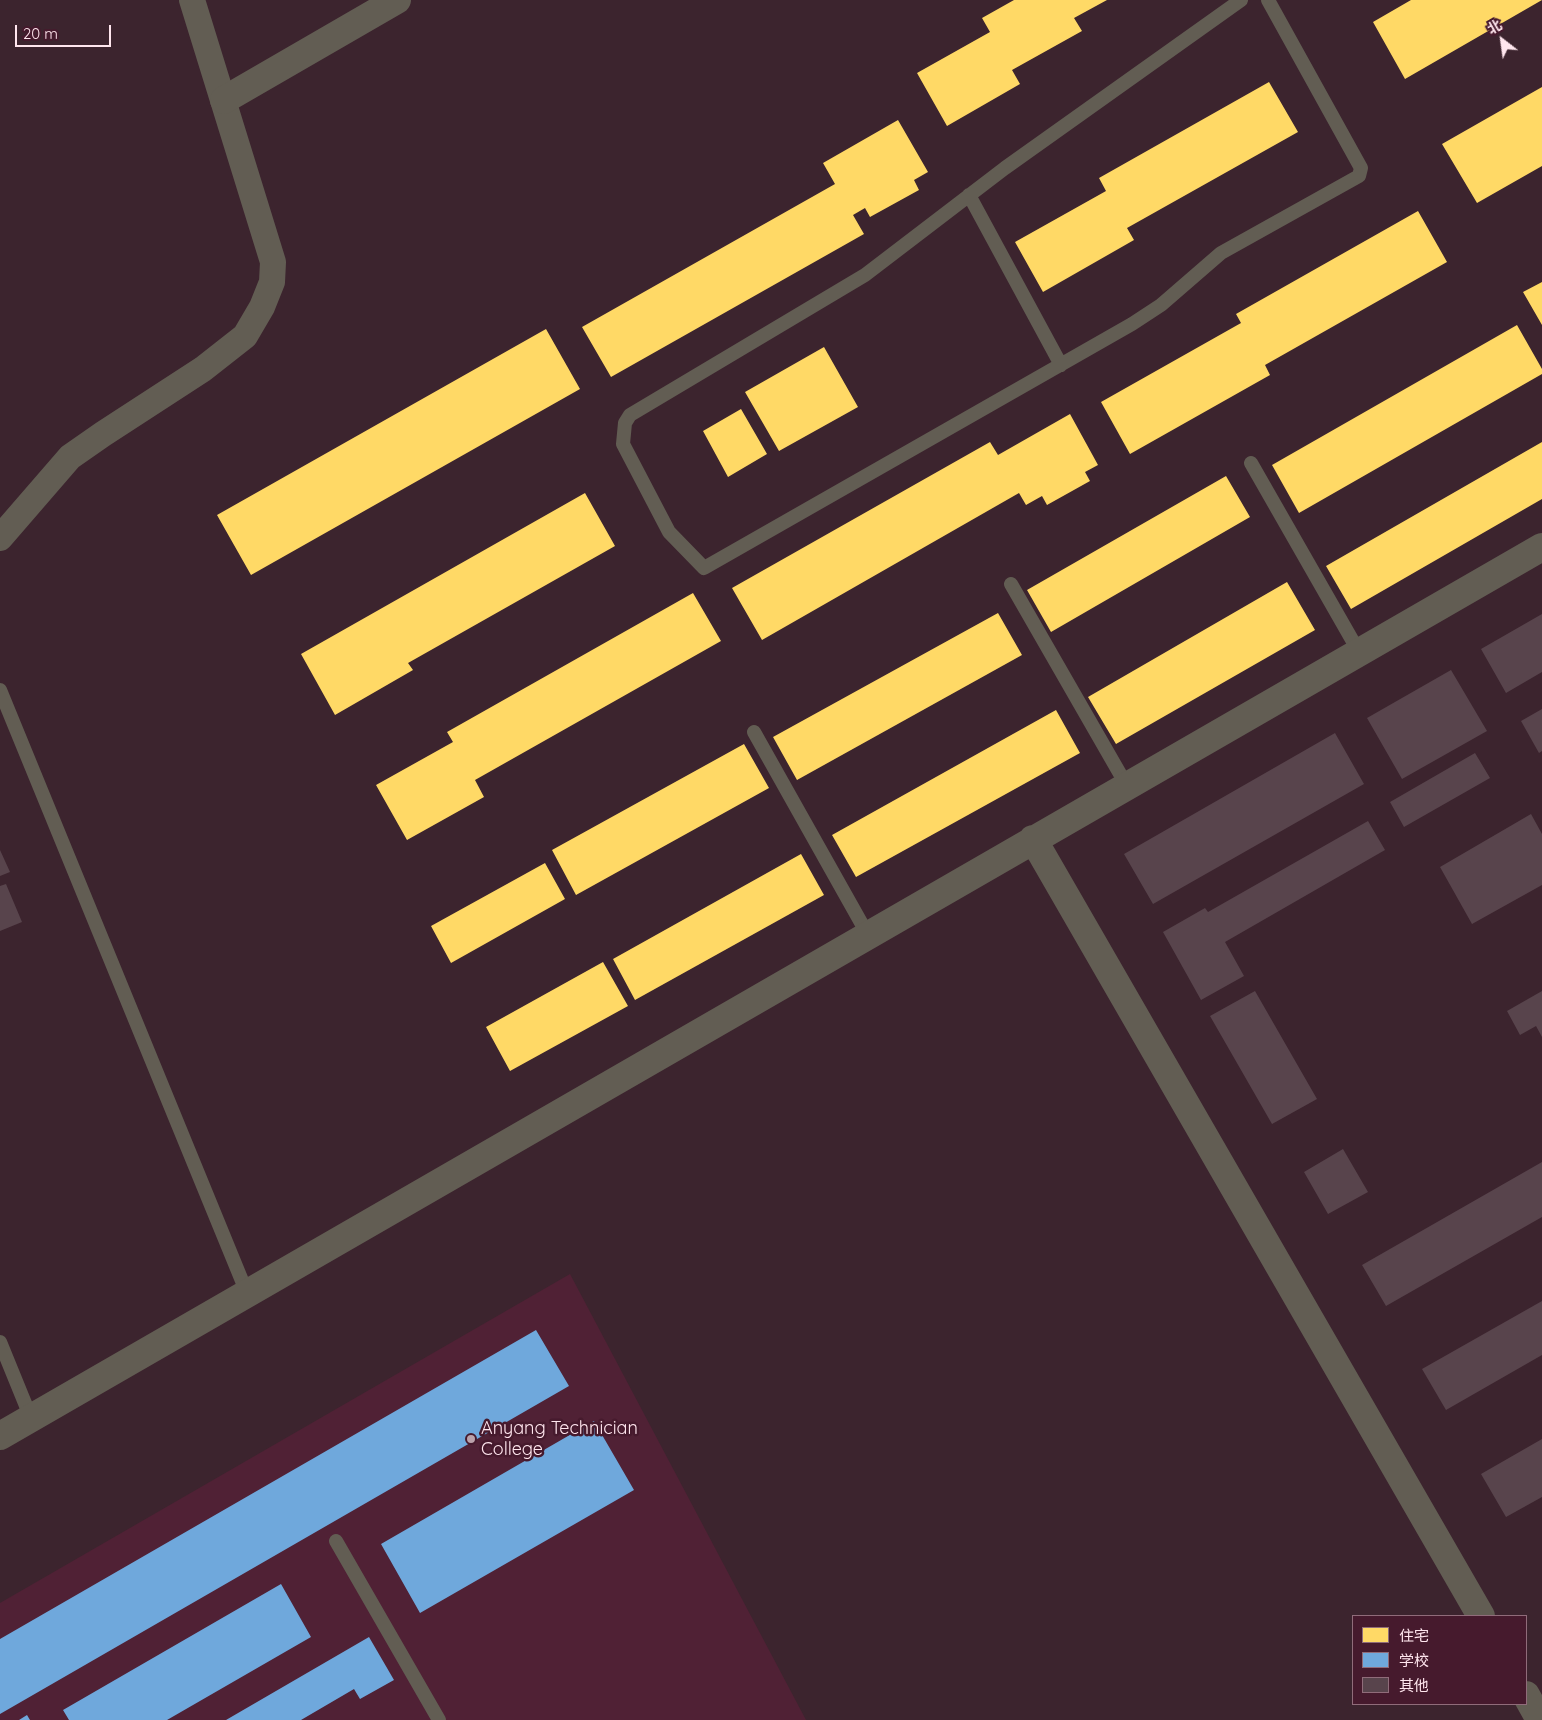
<!DOCTYPE html>
<meta charset="utf-8">
<style>
body{margin:0}
#map{position:relative;width:1542px;height:1720px;overflow:hidden;background:#3c242e;font-family:Quicksand,"Noto Sans SC",sans-serif}
canvas{display:block}
.legend{position:absolute;left:1352px;top:1615px;width:175px;height:90px;box-sizing:border-box;background:#461a2d;border:1px solid #906c7a;margin:0;padding:6px 9px;list-style:none;font-size:15px;color:#ffe6ee}
.legend li{display:flex;align-items:center;gap:10px;height:25px}
.legend b{width:25px;border:1px solid #906c7a}
.north{position:absolute;left:1477px;top:15px;width:50px;height:50px;-webkit-text-stroke:4px #461a2d;paint-order:stroke;rotate:330deg;font-size:14px;font-weight:700;line-height:20px;text-align:center;color:#ffe6ee}
.north::after{content:'';display:block;margin:auto;width:18px;height:22px;background:#ffe6ee;clip-path:polygon(50% 0,100% 100%,50% 72%,0 100%)}
.scale{position:absolute;left:15px;top:25px;width:96px;height:22px;box-sizing:border-box;border:2px solid #ffe6ee;border-top:0;padding-left:6px;font-size:15px;line-height:18px;white-space:nowrap;color:#ffe6ee;-webkit-text-stroke:4px #461a2d;paint-order:stroke}
</style>
<div id="map">
<canvas width="1542" height="1720"></canvas>
<ul class="legend">
<li><b style="height:14px;background:#ffd966"></b>住宅</li>
<li><b style="height:14px;background:#6fa8dc"></b>学校</li>
<li><b style="height:14px;background:#58444c"></b>其他</li>
</ul>
<div class="north">北</div>
<div class="scale">20 m</div>
</div>
<script>
const g = document.querySelector('canvas').getContext('2d');
g.lineJoin = 'round';
function fill(path, color) { g.fillStyle = color; g.fill(path, 'evenodd'); }
function strokePath(path, color, width, dash) { g.strokeStyle = color; g.lineWidth = width; g.lineCap = dash ? 'butt' : 'round'; g.setLineDash(dash || []); g.stroke(path); }
function drawText(font, color, halo, rows, align = 'center') {
  g.font = font + ' Quicksand,sans-serif'; g.lineWidth = 5; g.setLineDash([]); g.textBaseline = 'middle'; g.strokeStyle = halo; g.fillStyle = color; for (const [text, x, y, turn = 0] of rows) {
    g.save(); g.translate(x, y); g.rotate((+turn || 0) * Math.PI / 180); g.textAlign = isNaN(turn) ? turn : align; if (halo) g.strokeText(text, 0, 0); g.fillText(text, 0, 0); g.restore();
  }
}
const built = new Path2D(`
 M570 1274 806 1720H0V1603Z`);
const homes = new Path2D(`
 M1014 0H1107L1074 18 1082 31 1012 70 1020 84 947 126 917 73 990 32 982 18Z
 M1411 0H1542L1405 79 1373 22Z
 M1269 82 1298 132 1127 228 1134 240 1043 292 1015 242 1106 191 1099 178Z
 M1542 87V166L1477 203 1442 144Z
 M898 120 928 172 914 180 919 190 870 217 865 208 853 215 864 234 611 377 582 327 835 184 823 163Z
 M1418 211 1447 262 1265 365 1270 375 1130 454 1101 402 1241 323 1236 314Z
 M1542 282V325L1523 292Z
 M1517 325 1542 369V374L1299 513 1272 465Z
 M546 329 580 389 251 575 217 515Z
 M824 347 858 407 779 451 745 392Z
 M741 409 767 454 728 477 703 431Z
 M1070 414 1098 465 1085 472 1090 481 1047 505 1042 496 1026 505 1019 493 762 640 732 588 990 442 998 455Z
 M1542 442V499L1351 609 1326 566Z
 M1226 476 1250 517 1051 632 1027 590Z
 M585 493 615 546 408 663 413 670 335 715 301 654Z
 M1287 582 1315 630 1116 744 1088 697Z
 M693 593 721 641 475 780 484 797 407 840 376 785 453 742 447 732Z
 M998 613 1022 655 797 780 773 737Z
 M1056 710 1080 753 856 877 832 835Z
 M744 744 769 788 576 895 552 850Z
 M801 854 824 895 635 1000 613 959Z
 M545 863 565 899 451 963 431 926Z
 M603 962 628 1006 510 1071 486 1027Z`);
const schools = new Path2D(`
 M536 1330 569 1386 0 1714V1639Z
 M594 1421 634 1490 420 1613 381 1544Z
 M281 1584 311 1637 167 1720H69L63 1710Z
 M369 1637 394 1680 360 1699 354 1689 301 1720H226Z
 M27 1715 30 1720H19Z`);
const building = new Path2D(`
 M1542 614V672L1506 693 1481 649Z
 M1451 670 1487 731 1402 779 1367 718Z
 M1542 709V751L1539 753 1521 721Z
 M1335 733 1364 784 1153 904 1124 854Z
 M1475 753 1490 778 1404 827 1390 802Z
 M1531 814 1542 834V885L1472 924 1440 867Z
 M1368 821 1385 850 1225 942 1244 976 1201 1000 1163 932 1205 908 1208 912Z
 M0 850 10 872 0 876Z
 M6 884 22 922 0 931V886Z
 M1255 991 1317 1099 1272 1124 1210 1016Z
 M1542 991V1037L1536 1026 1520 1035 1507 1011Z
 M1343 1149 1368 1192 1328 1214 1304 1172Z
 M1542 1162V1217L1386 1306 1362 1265Z
 M1542 1301V1355L1446 1410 1422 1369Z
 M1542 1439V1497L1506 1517 1481 1474Z`);
const service = new Path2D(`
 M1241 0 1005 168 865 275 630 415 625 423 623 444 669 532 704 568 1132 324 1161 305 1221 253 1359 176 1361 168 1268 0
 M969 195 1061 365
 M1251 463 1359 652
 M1011 584 1127 786
 M0 690 247 1293
 M754 732 868 935
 M0 1342 31 1418
 M336 1541 439 1720`);
const minor = new Path2D(`
 M0 538 70 457 103 434 203 369 245 336 262 307 272 282 273 262 192 0`);
const tertiary = new Path2D(`
 M224 100 397 0
 M1033 839 1481 1616
 M0 1436 1542 547
 M1526 1695 1540 1720`);
const markers = [
 [471,1439,5,"#bba2ab"]
];
const poiNames = [
 ["Anyang Technician",481,1429],
 ["College",481,1450]
];
fill(built, '#502135');
fill(homes, '#ffd966');
fill(schools, '#6fa8dc');
fill(building, '#58444c');
strokePath(service, '#625d53', 14);
strokePath(minor, '#625d53', 26);
strokePath(tertiary, '#625d53', 28);
for (const [x, y, r, color] of markers) { const dot = new Path2D(); dot.arc(x, y, r, 0, 2 * Math.PI); g.fillStyle = color; g.fill(dot); strokePath(dot, '#461a2d', 2); }
drawText('18px', '#ffe6ee', '#461a2d', poiNames, 'left');
</script>
